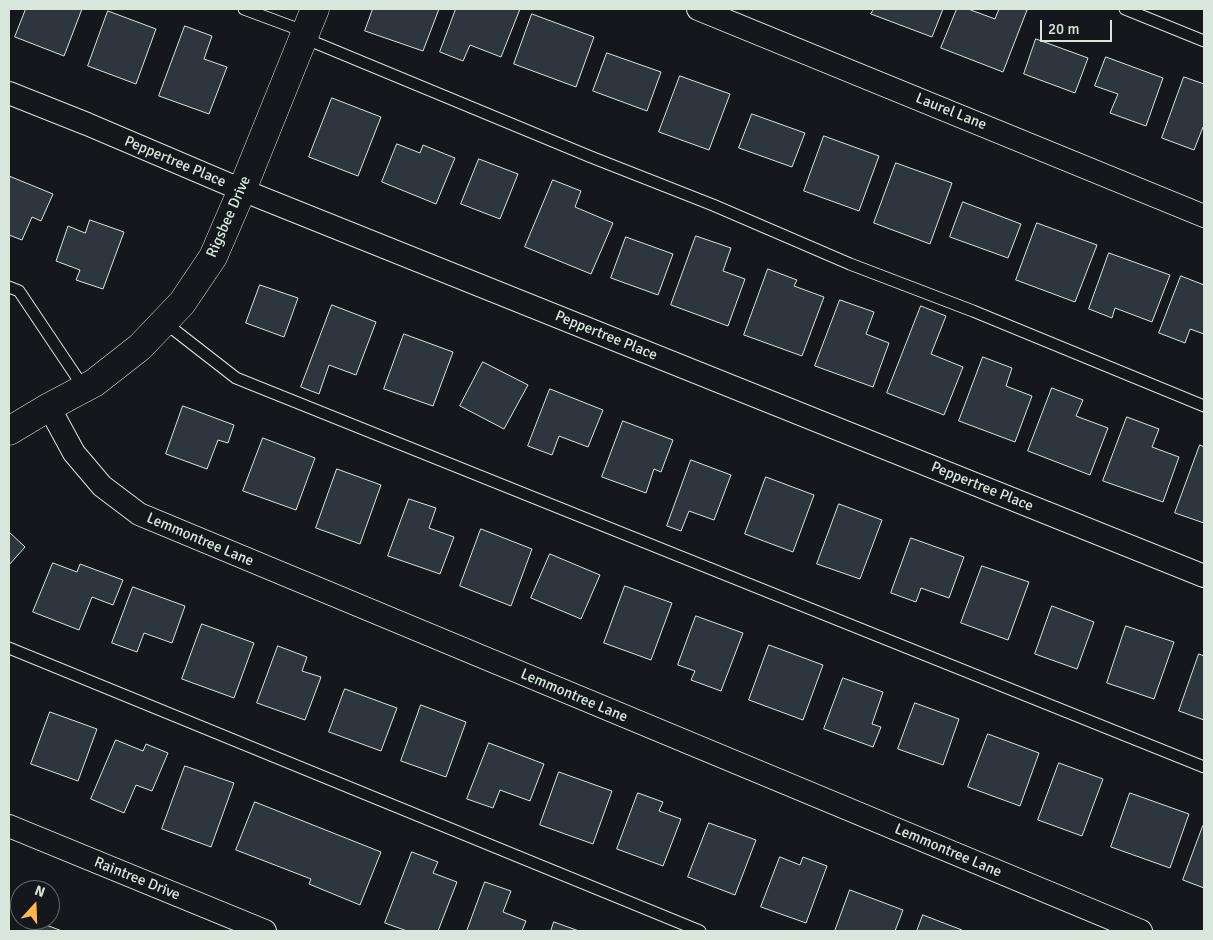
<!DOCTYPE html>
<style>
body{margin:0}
#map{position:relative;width:1213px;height:940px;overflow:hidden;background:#14181c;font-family:Signika,sans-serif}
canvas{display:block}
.frame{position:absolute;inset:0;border:10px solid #d8e6dc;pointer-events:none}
.north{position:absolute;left:10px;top:880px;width:50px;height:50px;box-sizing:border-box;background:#14181c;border:1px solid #626a69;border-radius:50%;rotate:20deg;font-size:14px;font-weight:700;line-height:20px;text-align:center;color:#d8e6dc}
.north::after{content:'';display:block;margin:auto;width:18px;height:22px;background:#ffb74d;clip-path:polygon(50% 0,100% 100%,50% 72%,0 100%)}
.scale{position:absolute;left:1040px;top:20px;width:72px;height:22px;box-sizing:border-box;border:2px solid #d8e6dc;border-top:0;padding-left:6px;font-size:15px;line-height:18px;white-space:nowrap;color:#d8e6dc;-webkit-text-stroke:4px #14181c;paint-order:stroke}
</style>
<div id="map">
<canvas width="1213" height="940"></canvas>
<div class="frame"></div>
<div class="north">N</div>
<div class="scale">20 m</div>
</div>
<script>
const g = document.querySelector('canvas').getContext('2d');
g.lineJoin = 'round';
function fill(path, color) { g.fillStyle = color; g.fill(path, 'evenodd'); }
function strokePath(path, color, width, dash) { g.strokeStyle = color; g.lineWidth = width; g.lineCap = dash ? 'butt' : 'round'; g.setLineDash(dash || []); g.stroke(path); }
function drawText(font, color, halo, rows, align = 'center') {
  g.font = font + ' Signika,sans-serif'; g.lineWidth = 4; g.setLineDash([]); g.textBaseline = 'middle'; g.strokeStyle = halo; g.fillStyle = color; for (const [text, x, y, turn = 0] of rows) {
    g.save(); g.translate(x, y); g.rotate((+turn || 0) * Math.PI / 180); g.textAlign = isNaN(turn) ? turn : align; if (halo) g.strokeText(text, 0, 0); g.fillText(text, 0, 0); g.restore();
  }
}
const building = new Path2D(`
 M26 9H82L64 56 15 37Z
 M373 9H439L423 51 365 31Z
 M456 9H520L501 57 470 45 463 61 440 52Z
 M874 9H943L932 37 871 14Z
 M957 9H968L995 19 999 9H1023L1027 10 1003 72 941 48Z
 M108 11 156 29 136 84 88 66Z
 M532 14 594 37 576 87 514 64Z
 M185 26 212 36 204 59 227 67 209 114 159 96Z
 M1036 39 1088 58 1075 93 1024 74Z
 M607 53 661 72 647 111 593 91Z
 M1106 57 1163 78 1146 126 1110 113 1118 94 1095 86Z
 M680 76 730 94 709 150 659 132Z
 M1184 77 1204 84V128L1203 127 1194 150 1162 138Z
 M332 98 381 117 358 176 309 157Z
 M752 114 805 133 792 167 739 148Z
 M824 136 879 156 859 211 804 191Z
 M397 144 420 153 423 145 455 158 436 204 382 182Z
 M479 159 518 174 500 219 461 204Z
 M896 163 952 183 930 244 874 223Z
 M9 176 53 194 41 221 32 217 22 240 9 235Z
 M553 180 581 191 575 207 613 223 591 274 525 247Z
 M963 202 1021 224 1008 258 950 237Z
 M90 220 124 232 103 289 76 280 80 270 56 261 68 226 85 233Z
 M1037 223 1097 245 1075 302 1016 280Z
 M696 236 731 248 723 271 745 279 728 326 671 305Z
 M626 237 673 254 658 295 611 278Z
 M1109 253 1170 275 1152 322 1115 308 1112 318 1089 309Z
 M768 269 797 280 794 286 824 297 802 356 744 335Z
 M1181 276 1204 285V334L1190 329 1185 343 1159 333Z
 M260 285 298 298 284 337 246 323Z
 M840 300 874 312 866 334 889 343 873 387 815 366Z
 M332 305 376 322 356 375 329 365 319 394 301 387Z
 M921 306 946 316 931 354 963 367 944 415 887 393Z
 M404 334 453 352 433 406 384 389Z
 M983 357 1012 368 1006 386 1032 396 1015 442 959 421Z
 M483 362 528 385 504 429 460 406Z
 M1052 388 1083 400 1076 416 1108 428 1090 475 1028 451Z
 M550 389 603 410 588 447 559 436 552 455 528 446Z
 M183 406 234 425 228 443 218 440 207 469 166 454Z
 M1127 417 1159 429 1152 447 1179 457 1163 502 1103 481Z
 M623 421 673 440 661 472 654 469 646 493 602 477Z
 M263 438 315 458 296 510 243 491Z
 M1200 445 1204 447V523L1175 513Z
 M691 460 731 475 714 520 689 511 681 531 667 526Z
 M337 469 381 485 360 544 316 528Z
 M766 477 814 495 793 552 745 534Z
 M409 499 436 508 429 528 454 537 440 574 388 556Z
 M839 504 882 520 860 579 817 564Z
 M481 529 532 549 511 606 460 586Z
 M9 532 25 547 9 565Z
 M911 538 964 557 949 598 921 588 916 602 891 593Z
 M550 554 600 575 581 619 531 598Z
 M53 563 77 572 80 564 123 580 113 605 92 597 79 630 33 612Z
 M982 566 1029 582 1008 640 961 623Z
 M625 586 672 603 651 660 604 643Z
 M133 587 185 606 172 643 144 633 137 652 112 643Z
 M1052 606 1094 622 1077 669 1035 654Z
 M696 616 743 633 721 691 691 680 695 671 678 665Z
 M202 624 254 643 234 698 182 679Z
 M1126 626 1174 642 1154 699 1107 683Z
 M769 645 823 665 803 720 749 700Z
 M278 646 307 657 302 671 321 677 305 720 257 703Z
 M1199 654 1204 656V720L1179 711Z
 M843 678 883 692 872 724 881 727 873 747 824 729Z
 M345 689 397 708 381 751 329 732Z
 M915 703 959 719 943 765 898 749Z
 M421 705 466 722 446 777 401 761Z
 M50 712 97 729 78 781 31 764Z
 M988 734 1039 753 1020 806 968 787Z
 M116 740 143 751 146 744 168 753 152 791 136 785 124 813 91 799Z
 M489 743 544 764 530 801 500 790 493 808 467 799Z
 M1059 763 1103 779 1082 836 1038 820Z
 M185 766 234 783 211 847 162 829Z
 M559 772 612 791 593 844 540 825Z
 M638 793 663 802 659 811 681 819 663 866 617 849Z
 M1130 793 1189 814 1170 868 1111 847Z
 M255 802 381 852 360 905 309 884 311 879 236 850Z
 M709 823 756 840 735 895 688 877Z
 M1203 826 1204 827V888L1183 880Z
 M412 852 438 862 433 873 457 882 438 931H407L385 923Z
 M780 857 800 865 803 857 827 866 806 923 761 907Z
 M485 882 511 891 503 912 526 921 522 931H467Z
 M850 890 903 910 895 931H835Z
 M923 915 962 930V931H917Z
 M554 922 579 931H551Z
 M41 923 62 931H37Z`);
const lane = new Path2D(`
 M244 9 306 32
 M1125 9 1204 41
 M304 38 591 157 713 205 850 264 973 311 1204 406
 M9 287 19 291 84 388
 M164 322 236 378 1204 767
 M9 648 700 931`);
const street = new Path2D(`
 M698 9 1204 216
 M9 93 87 124 242 190 1204 576
 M49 407 74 453 102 486 139 514 1141 931
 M9 826 265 931`);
const secondary = new Path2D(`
 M9 431 49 407 94 383 140 347 182 303 213 257 242 190 315 9`);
const streetNames = [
 ["Laurel Lane",951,112,22],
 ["Peppertree Place",175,162,23],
 ["Rigsbee Drive",229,217,-66],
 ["Peppertree Place",606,336,22],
 ["Peppertree Place",982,487,22],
 ["Lemmontree Lane",200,540,23],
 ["Lemmontree Lane",574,696,23],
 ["Lemmontree Lane",948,851,23],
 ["Raintree Drive",137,879,22]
];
fill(building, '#2c363c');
strokePath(building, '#d8e6dc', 1);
strokePath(lane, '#d8e6dc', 13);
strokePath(street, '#d8e6dc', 24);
strokePath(secondary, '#d8e6dc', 29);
strokePath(lane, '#14181c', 11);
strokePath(street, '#14181c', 22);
strokePath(secondary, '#14181c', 28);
drawText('15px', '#d8e6dc', '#14181c', streetNames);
</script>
